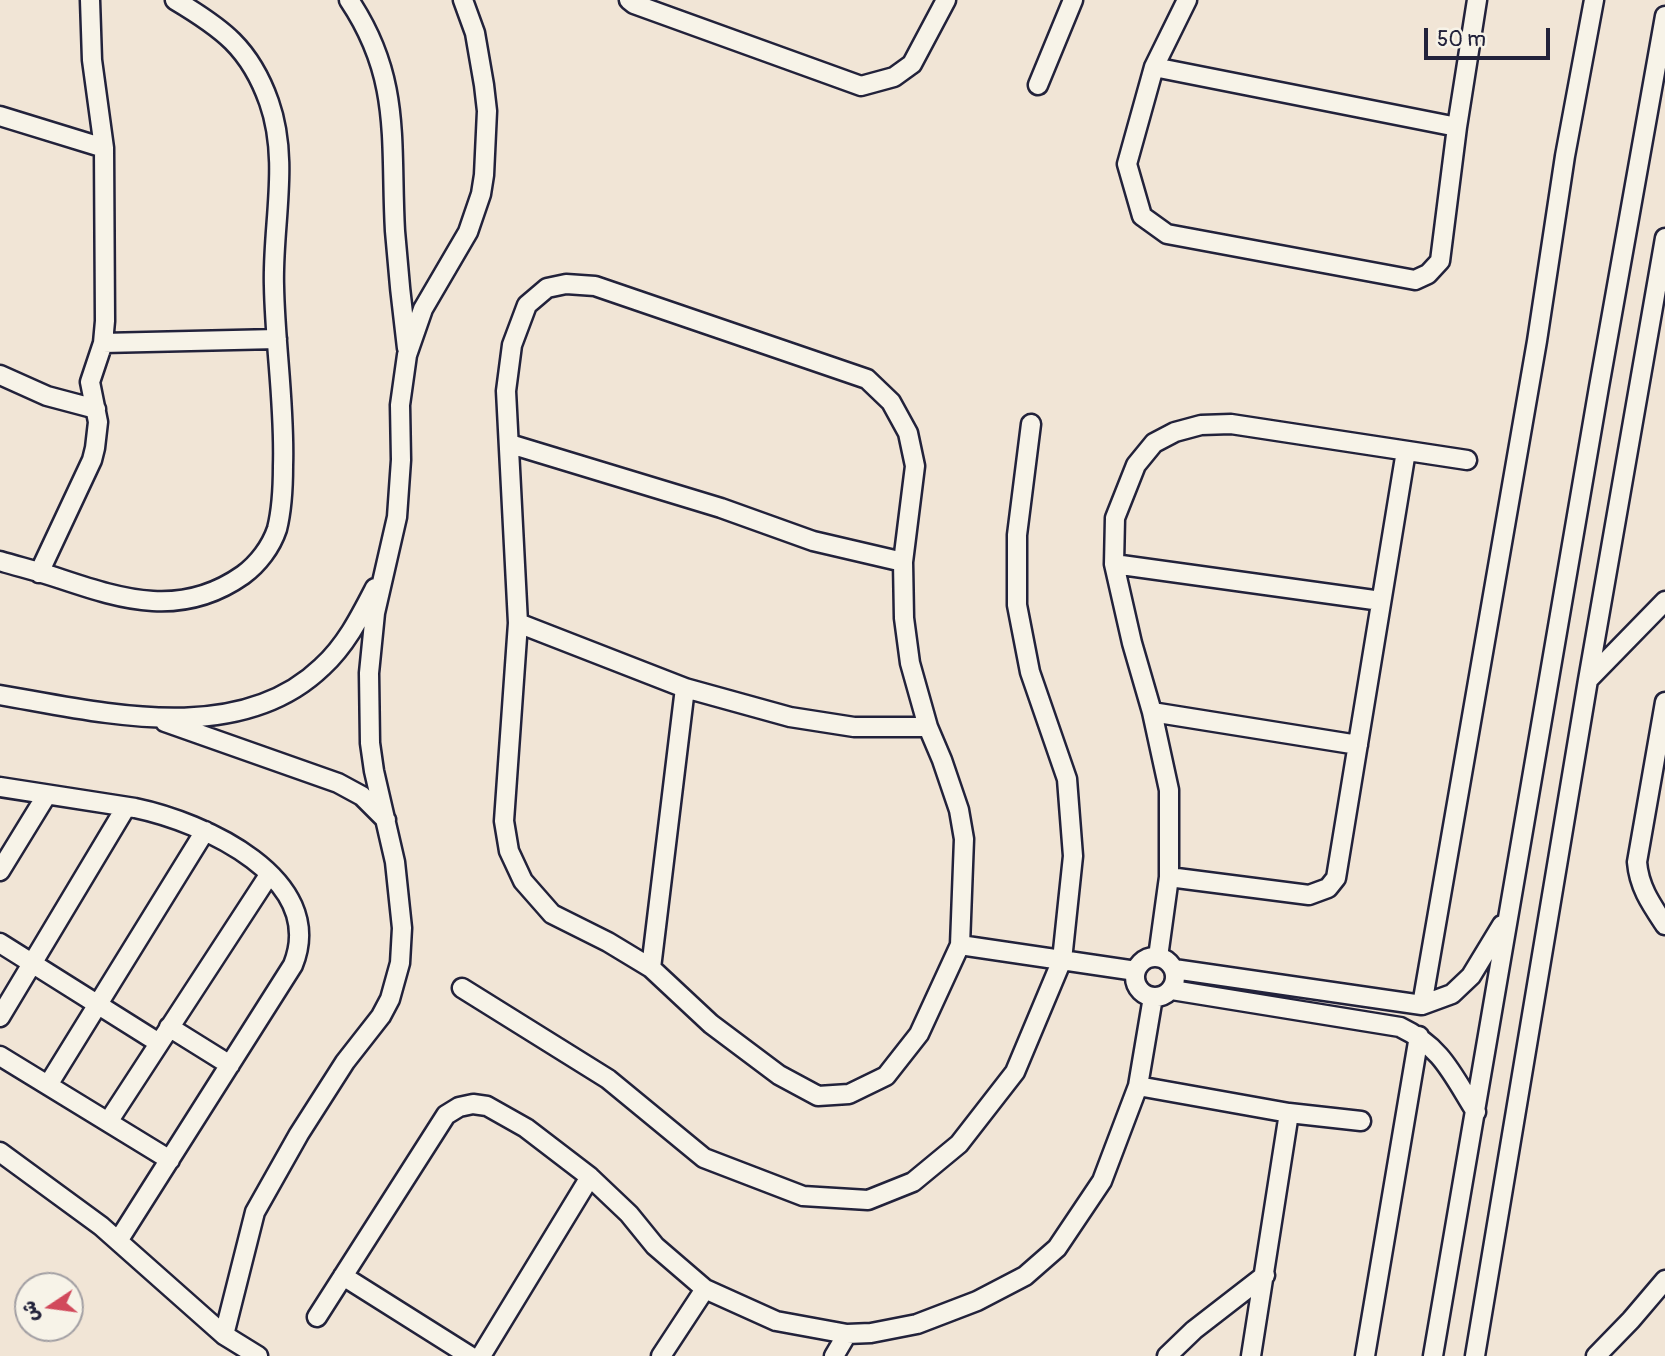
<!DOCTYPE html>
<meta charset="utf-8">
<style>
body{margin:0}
#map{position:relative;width:1665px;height:1356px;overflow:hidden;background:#f1e5d6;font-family:Pangolin,"Playpen Sans Arabic",sans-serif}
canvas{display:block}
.north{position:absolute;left:14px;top:1272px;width:70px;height:70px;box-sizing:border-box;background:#f7f3e8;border:2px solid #a29fa3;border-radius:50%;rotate:257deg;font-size:19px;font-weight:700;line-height:28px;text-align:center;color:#22223b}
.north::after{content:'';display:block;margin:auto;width:24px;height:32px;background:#d1495b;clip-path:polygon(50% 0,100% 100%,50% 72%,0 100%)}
.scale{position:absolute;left:1424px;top:28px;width:126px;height:32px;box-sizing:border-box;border:4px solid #22223b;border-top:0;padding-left:9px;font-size:21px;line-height:24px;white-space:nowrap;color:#22223b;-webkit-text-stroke:5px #f7f3e8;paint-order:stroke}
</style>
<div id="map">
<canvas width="1665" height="1356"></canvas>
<div class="north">ش</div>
<div class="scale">50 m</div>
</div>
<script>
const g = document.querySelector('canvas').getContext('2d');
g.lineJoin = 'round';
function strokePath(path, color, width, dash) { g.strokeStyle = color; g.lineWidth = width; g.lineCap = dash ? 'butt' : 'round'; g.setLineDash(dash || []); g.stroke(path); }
const minor = new Path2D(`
 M90 0 92 60 104 148
 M349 0C402 79 390 142 395 231 398 270 402 309 407 348
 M629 0 634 4 861 86 894 77 912 64 946 0
 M1187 0 1154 67 1127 164 1142 216 1167 234 1415 280 1428 274 1440 261 1457 127 1477 0
 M1154 67 1457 127
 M1038 85 1073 0
 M0 116 104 148 105 321 103 343 90 382 98 422 95 448 92 460 39 573
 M566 284 595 286 867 379 891 402 908 433 915 466 903 562 904 618 910 663 928 727 942 760 959 810 964 839 960 945 919 1034 886 1076 849 1094 818 1096 779 1075 711 1024 651 968 608 942 552 914 523 881 509 851 504 821 518 623 506 391 512 345 527 305 547 288Z
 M103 343 277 339
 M0 375 47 396 96 409
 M510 444 721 508 813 541 903 562
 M0 561C20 567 41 572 61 579 124 600 182 618 243 575 258 564 271 547 277 529 282 509 283 486 283 466 285 405 275 346 274 286 272 226 290 161 269 102 250 48 222 28 175 0
 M1114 564 1381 601
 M518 623 685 688 790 717 854 727H928
 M1588 680 1665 601
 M0 695C100 712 238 748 322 667 346 645 360 617 375 588
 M1665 702 1637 862C1639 887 1651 904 1665 925
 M1152 712 1358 745
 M165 722 338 783 362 796 386 820
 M0 787 135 808C203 822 328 878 293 965L118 1241
 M0 871 46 796
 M1169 877 1309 895 1328 888 1336 878 1406 451
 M0 943 159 1043
 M960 945 1136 971
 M1135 977a20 20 0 1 1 40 0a20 20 0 1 1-40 0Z
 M1158 957 1169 877V790L1152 712 1132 643 1114 564 1115 518 1136 465 1154 443 1175 432 1201 425 1231 424 1467 460
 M651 968 685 688
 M1174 969 1422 1005 1452 994 1471 976 1502 925
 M462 988 608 1079 704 1158 803 1196 868 1200 913 1182 959 1144 1015 1072 1062 960 1073 856 1067 779 1030 672 1017 605V535L1031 424
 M1172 990 1400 1027C1442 1047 1452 1074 1476 1112
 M1422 1005 1537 341 1565 156 1594 0
 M0 1017 126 807
 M169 1027 230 1065
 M0 1056 170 1160
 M48 1085 205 831
 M1138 1086 1289 1113 1251 1356
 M1289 1113 1361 1121
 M108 1122 269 875
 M0 1152 101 1226 224 1335 258 1356
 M343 1276 470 1356
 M317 1317 446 1115 459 1107 473 1104 487 1106 526 1128 590 1177 629 1214 655 1246 705 1289 776 1321 847 1334 871 1333 917 1324 977 1301 1025 1276 1057 1248 1102 1181 1138 1086 1153 997
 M224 1335 255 1212 299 1134 345 1062 381 1016 390 999 400 963 402 928 395 862 374 771 370 743 369 673 375 613 397 517 401 460 400 405 407 355 423 309 468 232 481 194 484 175 487 111 484 85 475 33 463 0
 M481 1356 590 1177
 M661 1356 705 1289
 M834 1356 847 1334
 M1167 1356 1194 1330 1265 1275
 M1365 1356 1419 1036
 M1433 1356 1599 387 1665 16
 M1475 1356 1588 680 1665 238
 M1596 1356 1631 1320 1665 1280`);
strokePath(minor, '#22223b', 23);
strokePath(minor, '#f7f3e8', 18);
</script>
